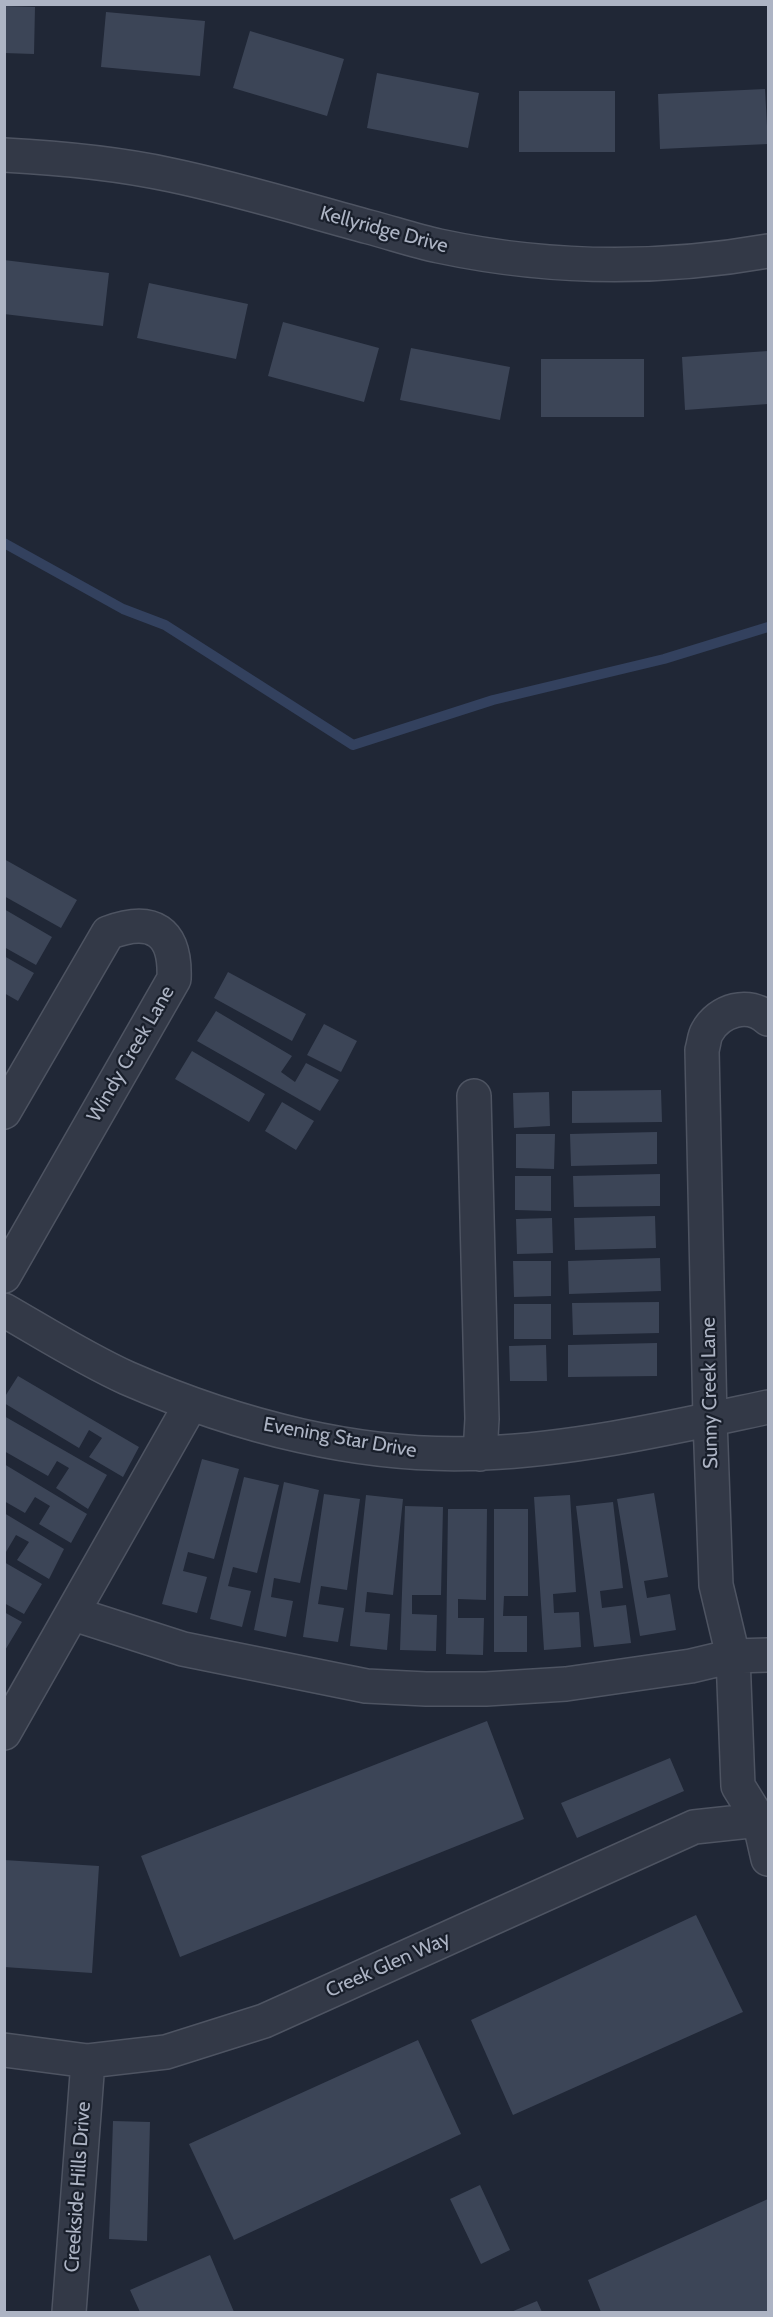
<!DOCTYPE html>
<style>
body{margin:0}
#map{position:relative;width:773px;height:2317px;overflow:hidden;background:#202736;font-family:Cabin,sans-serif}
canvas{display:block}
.frame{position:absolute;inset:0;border:6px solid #adb4c4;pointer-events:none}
</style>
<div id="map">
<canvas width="773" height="2317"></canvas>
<div class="frame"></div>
</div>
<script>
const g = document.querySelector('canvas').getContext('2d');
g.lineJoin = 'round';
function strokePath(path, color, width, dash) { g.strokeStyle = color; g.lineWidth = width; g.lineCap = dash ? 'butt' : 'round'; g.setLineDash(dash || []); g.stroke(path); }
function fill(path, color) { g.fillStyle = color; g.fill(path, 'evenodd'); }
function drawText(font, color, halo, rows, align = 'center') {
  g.font = font + ' Cabin,sans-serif'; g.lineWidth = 4.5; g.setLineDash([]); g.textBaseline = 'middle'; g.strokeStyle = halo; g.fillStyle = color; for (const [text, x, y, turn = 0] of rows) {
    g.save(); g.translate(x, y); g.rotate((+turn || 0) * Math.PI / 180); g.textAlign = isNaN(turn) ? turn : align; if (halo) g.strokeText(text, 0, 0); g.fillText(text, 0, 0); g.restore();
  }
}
const stream = new Path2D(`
 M4 543 123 609 165 625 353 745 493 700 664 659 768 627`);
const building = new Path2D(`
 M4 6 35 7 34 54 4 53Z
 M106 12 205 21 200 76 101 67Z
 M250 31 344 59 327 116 233 88Z
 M377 73 479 93 468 148 367 128Z
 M765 89 768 144 660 149 658 94Z
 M519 91H615V152H519Z
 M4 260 109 273 103 326 4 314Z
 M149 283 248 304 236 359 137 338Z
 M283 322 379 348 364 402 268 376Z
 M411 348 510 367 500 420 400 400Z
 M768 351V404L685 410 682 357Z
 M541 359H644V417H541Z
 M4 859 77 900 61 928 4 896Z
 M4 909 52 937 36 965 4 947Z
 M4 956 34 973 18 1001 4 993Z
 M228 972 306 1014 292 1041 214 998Z
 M216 1011 292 1056 281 1072 295 1082 306 1063 339 1080 320 1111 197 1041Z
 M324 1024 357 1041 341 1072 307 1055Z
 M192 1051 265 1094 249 1122 175 1079Z
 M661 1090 662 1122 572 1123V1091Z
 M549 1092 550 1126 514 1128 513 1093Z
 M282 1102 314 1121 296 1150 265 1131Z
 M657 1132V1164L571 1166 570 1134Z
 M516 1134H555L554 1169 516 1168Z
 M660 1174V1206L574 1207 573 1176Z
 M515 1176H551V1211L515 1210Z
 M655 1216 656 1248 575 1250 574 1218Z
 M552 1218 553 1253 517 1254 516 1219Z
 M660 1258 661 1291 569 1294 568 1261Z
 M513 1261H551V1296L514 1297Z
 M659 1302V1333L573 1335 572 1303Z
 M514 1304H551V1339H514Z
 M657 1343V1376L568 1377V1345Z
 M546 1345 547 1381H510L509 1346Z
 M18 1376 139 1447 123 1477 89 1457 102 1438 89 1430 79 1448 4 1403V1398Z
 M4 1416 107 1475 88 1509 56 1488 69 1468 57 1461 48 1476 4 1451Z
 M202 1459 239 1469 214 1559 188 1552 183 1571 207 1577 197 1613 162 1604Z
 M4 1464 87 1514 71 1543 39 1524 50 1506 35 1497 25 1513 4 1501Z
 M244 1477 279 1485 257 1573 233 1567 228 1586 251 1591 242 1627 210 1619Z
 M284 1482 319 1490 300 1583 274 1578 271 1597 293 1601 286 1637 254 1630Z
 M654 1493 668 1577 644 1581 647 1598 670 1594 676 1630 640 1636 617 1499Z
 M324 1494 360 1499 347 1590 321 1586 318 1604 344 1608 338 1642 303 1637Z
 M366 1495 403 1499 393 1595 367 1592 365 1612 390 1614 387 1650 350 1646Z
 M570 1495 576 1592 553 1594 554 1613 579 1612 581 1647 544 1650 534 1497Z
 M613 1502 623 1588 600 1591 602 1608 626 1605 631 1643 594 1647 576 1506Z
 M405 1506 443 1507 441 1595H412V1614L437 1615 436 1651 400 1650Z
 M448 1509H487L486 1600 458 1599V1618H484L483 1655 446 1654Z
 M494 1509H528V1596H504L503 1616H527V1652H494Z
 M4 1513 64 1549 49 1579 17 1560 29 1542 16 1535 6 1552 4 1551Z
 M4 1562 42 1584 24 1614 4 1603Z
 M4 1612 22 1622 4 1652Z
 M487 1721 524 1819 180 1957 141 1856Z
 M670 1758 684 1791 577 1838 561 1803Z
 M4 1860 99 1866 92 1973 4 1967Z
 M696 1915 743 2012 513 2115 471 2020Z
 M418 2040 461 2134 234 2240 189 2144Z
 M113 2121 150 2122 147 2241 109 2239Z
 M480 2185 510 2250 481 2264 450 2199Z
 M768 2199V2312H601L588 2280Z
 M210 2255 234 2312H140L130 2290Z
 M537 2301 542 2312H511Z`);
const minor = new Path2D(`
 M4 155C61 158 116 163 171 175 238 189 303 209 369 227 392 233 415 241 439 246 547 269 660 270 768 251
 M768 1019C749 1001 719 1010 707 1032 704 1037 704 1044 702 1050L710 1419 716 1585 733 1656 738 1786 759 1820 768 1859
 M474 1096 482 1419 480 1454
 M4 1112 108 933C153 916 176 931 174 979L4 1276
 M4 1310C44 1333 85 1359 127 1378 237 1426 362 1459 483 1453 579 1449 674 1427 768 1407
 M74 1614 183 1649 366 1686 426 1689H486L566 1684 691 1666 733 1656 768 1655
 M4 1733 191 1404
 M4 2050 88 2061 166 2052 264 2021 694 1827 759 1820
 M69 2312 88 2061`);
const streetNames = [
 ["Kellyridge Drive",384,230,15],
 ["Windy Creek Lane",131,1054,-60],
 ["Sunny Creek Lane",710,1393,-91],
 ["Evening Star Drive",340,1438,10],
 ["Creek Glen Way",388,1965,-24],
 ["Creekside Hills Drive",78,2187,-86]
];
strokePath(stream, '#33415e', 10);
fill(building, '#3c4557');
strokePath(minor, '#4e5462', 36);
strokePath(minor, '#333947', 33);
drawText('20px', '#adb4c4', '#191f2b', streetNames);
</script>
